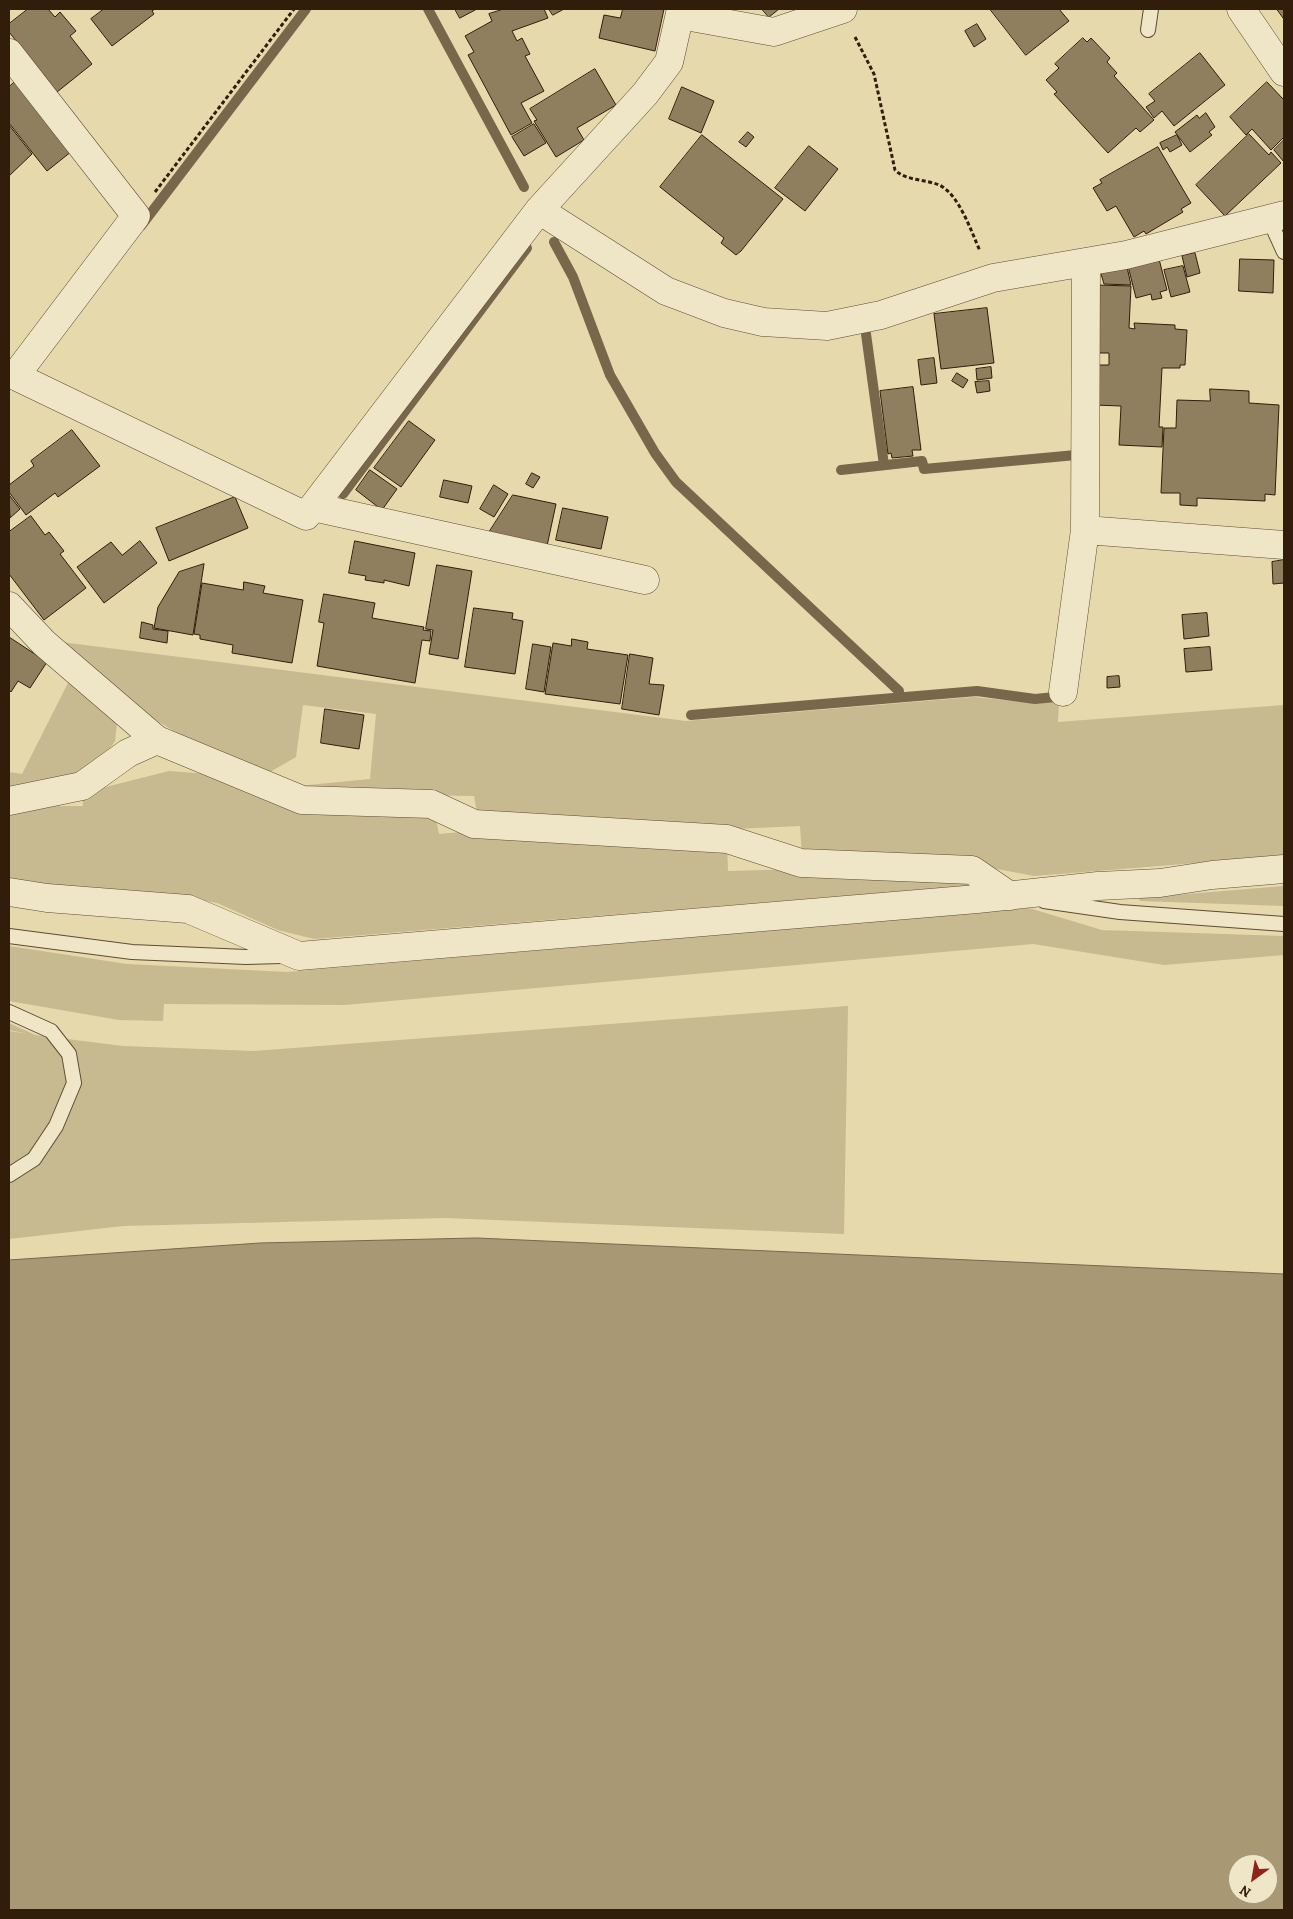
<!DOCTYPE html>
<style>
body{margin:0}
#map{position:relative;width:1293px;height:1919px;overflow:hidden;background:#e6d9ab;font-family:Alegreya,serif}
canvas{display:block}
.frame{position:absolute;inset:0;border:10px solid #311d0a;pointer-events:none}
.north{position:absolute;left:1228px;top:1854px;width:50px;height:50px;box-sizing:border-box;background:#efe6c8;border:1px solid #a3967c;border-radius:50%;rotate:212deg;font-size:14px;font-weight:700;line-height:20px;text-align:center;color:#311d0a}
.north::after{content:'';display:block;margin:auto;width:18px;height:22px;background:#8f2418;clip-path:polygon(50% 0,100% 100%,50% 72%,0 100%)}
</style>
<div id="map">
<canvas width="1293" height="1919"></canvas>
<div class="frame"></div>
<div class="north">N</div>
</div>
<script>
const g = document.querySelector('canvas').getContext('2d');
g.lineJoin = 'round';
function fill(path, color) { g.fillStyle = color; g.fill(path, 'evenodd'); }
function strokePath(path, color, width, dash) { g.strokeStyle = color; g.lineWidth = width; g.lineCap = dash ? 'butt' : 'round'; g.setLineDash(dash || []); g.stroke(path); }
const green = new Path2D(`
 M53 641 686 721 974 697 1033 703 1059 700 1058 722 1284 705V856L1034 876 971 864 802 856 800 826 692 831 478 817 474 796 304 793 288 787 370 779 376 714 303 705 296 757 263 776 174 731 121 699Z
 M70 679 117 723 115 741 103 759 79 779 9 794V772L22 774Z
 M169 771 234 776 434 809 439 834 472 831 727 844 728 871 802 869 966 878 977 885 314 939 278 930 217 903 188 898 9 880V806H83L82 793Z
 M1284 886V906L1140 901 1139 898Z
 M1029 908 1102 930 1284 936V955L1164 965 1033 944 345 1005 164 1004 163 1021 119 1020 9 1001V946L127 964 287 972Z
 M848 1006 844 1234 445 1218 123 1226 9 1239V1031L29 1034 9 1030V1023L35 1035 123 1046 254 1051Z`);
const water = new Path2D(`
 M477 1238 1284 1274V1910H9V1260L260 1243ZM1238 1864H1268V1894H1238Z`);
const stream = new Path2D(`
 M428 9 524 187
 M141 226 306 9
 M554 242 573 277 610 375 655 453 676 482 899 691
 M866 334 884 465
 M841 470 922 461 924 469 1076 455
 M343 494 527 248
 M691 715 977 691 1035 699 1055 697`);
const building = new Path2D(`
 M28 9H48L55 17 60 12 76 31 70 36 92 64 57 92 9 32V24Z
 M104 9H155L152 11 154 14 112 46 91 19Z
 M455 9H477L460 18Z
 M504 9H544L548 18 512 31 517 41 522 38 530 54 525 56 544 91 521 103 532 123 511 135 468 55 474 52 465 36 492 21 489 14Z
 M549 9H564L553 15Z
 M623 9H664L655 51 599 38 604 15 620 18Z
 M762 9H779L769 17Z
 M990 9H1059L1069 21 1026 55Z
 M1277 9H1284V19Z
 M977 24 986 39 974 47 965 31Z
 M1083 38 1087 42 1091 38 1110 58 1107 62 1117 73 1114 76 1154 120 1140 132 1136 128 1108 153 1054 94 1057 92 1046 80 1059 68 1055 64Z
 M1200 53 1225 85 1174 126 1162 111 1154 118 1146 107 1155 101 1149 94Z
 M595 69 616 105 577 128 584 140 556 157 534 121 537 120 530 109Z
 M16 81 72 151 47 171 9 123V87Z
 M1267 82 1284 100V137L1271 150 1252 129 1246 135 1230 117Z
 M682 87 714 101 701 133 669 119Z
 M1206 113 1215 127 1209 132 1212 135 1190 152 1175 132 1197 115 1199 118Z
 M534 124 546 143 524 156 512 137Z
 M9 125 32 154 9 176Z
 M748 132 754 137 746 147 739 142Z
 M1249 134 1269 155 1271 152 1281 163 1225 216 1196 185Z
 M702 135 783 199 741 251 736 255 721 243 724 238 660 187Z
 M1177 135 1182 145 1170 152 1167 147 1163 150 1160 143Z
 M1284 140V162L1274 150Z
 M809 146 838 169 805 211 775 188Z
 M1158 147 1191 203 1181 209 1183 212 1146 234 1144 231 1134 237 1116 206 1107 211 1093 188 1102 183 1100 180Z
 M1195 253 1200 273 1187 277 1182 256Z
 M1159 259 1167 290 1160 292 1162 298 1152 300 1151 294 1136 298 1128 266Z
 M1240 259 1274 260 1273 293 1239 291Z
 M1183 266 1190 292 1171 297 1164 270Z
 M1127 267 1131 285 1104 284 1101 274Z
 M1097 285 1131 286 1129 328 1135 329 1134 323 1175 325V329L1187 330 1185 365H1180V368H1162L1159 427H1163L1162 447 1119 445 1121 406 1094 405 1096 365H1109V353H1093Z
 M987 308 994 363 941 369 934 314Z
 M934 358 937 383 921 385 918 360Z
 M991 367 992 378 977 380 976 369Z
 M957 373 968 380 963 388 952 381Z
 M989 381 990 391 977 393 975 382Z
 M913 387 921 450H912L913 456 892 458 891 453 888 454 880 391Z
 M1210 389 1249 391V403L1279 405 1275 495 1265 494V501L1197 498V506L1180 505V493H1161L1164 428H1176L1177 400 1210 401Z
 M409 421 435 440 401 487 374 468Z
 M72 430 100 466 58 497 55 493 26 515 9 492V485L34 466 31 461Z
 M370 470 397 489 382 510 356 490Z
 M532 473 540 477 533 488 526 484Z
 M444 480 472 486 468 503 440 497Z
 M494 485 508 494 494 517 480 509Z
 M513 495 556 504 547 546 488 534Z
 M10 496 20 509 10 518 9 497Z
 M235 497 248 528 169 561 156 528Z
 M563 508 608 517 601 549 556 540Z
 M31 516 45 535 49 532 64 551 60 554 86 588 44 620 9 574V532Z
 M140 541 157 563 104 603 77 567 111 542 122 555Z
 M355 541 415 553 409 586 384 580V583L365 580 366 576 349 573Z
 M1284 560V583L1273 584 1272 562Z
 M204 564 193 635 154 628 158 607 179 572Z
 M437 565 472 571 458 659 429 654 433 630 426 629Z
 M244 582 265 586 263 593 303 600 292 663 232 653 233 645 200 639V635L194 634 202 583 243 590Z
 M324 594 375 603 372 618 424 627 423 630 431 631 430 641 422 640 415 683 317 666 324 623 319 622Z
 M474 608 513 613 512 619 523 621 515 674 465 667Z
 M1207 613 1209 636 1184 639 1182 615Z
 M142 622 153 625V629L168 631 167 643 140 638Z
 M9 637 47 662 30 688 18 681 11 692 9 690Z
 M572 639 588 642 587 649 628 655 620 704 545 694 553 643 571 646Z
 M533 644 551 647 544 692 526 689Z
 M1210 647 1212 670 1186 672 1184 649Z
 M630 654 653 658 649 684 664 685 659 715 622 709Z
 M1119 676 1120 687 1107 688V677Z
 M325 709 364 715 359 749 321 743Z`);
const path = new Path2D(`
 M855 37 874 74 895 170C906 181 925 179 939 185 959 194 971 231 980 251
 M155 192 294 9`);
const service = new Path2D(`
 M1148 30 1151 9
 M1269 219 1284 252
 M1044 901 1120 912 1284 924
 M9 936 132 952 246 957 282 956
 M9 1012 51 1031 69 1054 74 1083 56 1126 34 1159 9 1175`);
const minor = new Path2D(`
 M1241 9 1284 72
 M680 15 774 32 843 9
 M9 53 136 216 15 376
 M539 210 666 291 724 313 763 322 827 326 881 315 993 278 1126 255 1284 215
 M9 373 306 516 539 210 645 94 669 62 681 9
 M313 507 645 580
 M1085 530 1284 545
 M9 606 44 643 157 740 302 800 431 804 474 824 727 839 801 863 972 870 1010 896
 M1063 692 1085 530 1086 263
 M9 801 82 786 128 753 157 740
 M9 892 47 898 188 909 299 956 977 899 1098 886 1160 883 1212 875 1284 869`);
fill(green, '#c7b990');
fill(water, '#a89974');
strokePath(water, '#78674a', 1);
strokePath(stream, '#78674a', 10);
fill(building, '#8f7f5e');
strokePath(building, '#311d0a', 1);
strokePath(service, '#5e4c32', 16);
strokePath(minor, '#5e4c32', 29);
strokePath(path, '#311d0a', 3, [4, 2.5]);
strokePath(service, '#efe6c8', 14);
strokePath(minor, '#efe6c8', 28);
</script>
